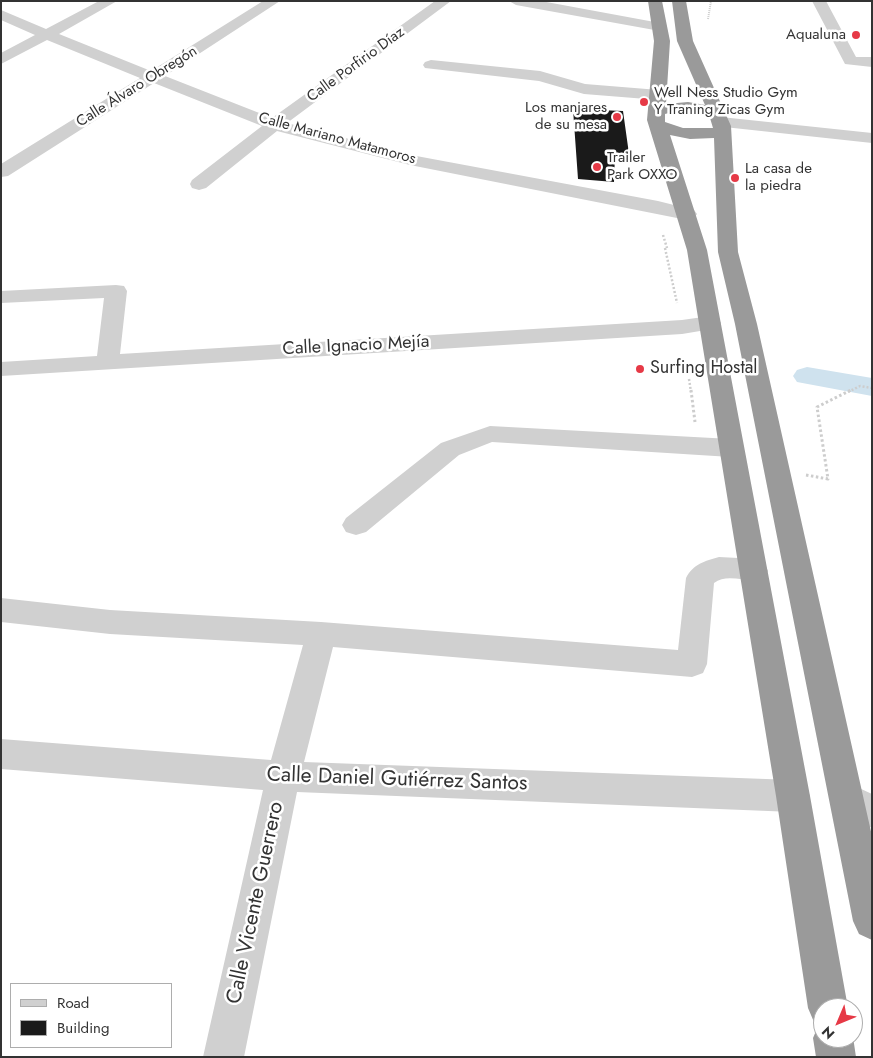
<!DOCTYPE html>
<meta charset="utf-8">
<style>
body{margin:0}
#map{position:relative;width:873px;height:1058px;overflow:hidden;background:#fff;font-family:Jost,sans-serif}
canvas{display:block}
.frame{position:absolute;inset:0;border:2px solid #333;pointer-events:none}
.legend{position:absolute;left:10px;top:983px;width:162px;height:65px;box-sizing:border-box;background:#fff;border:1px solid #adadad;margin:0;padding:6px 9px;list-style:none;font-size:15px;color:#333}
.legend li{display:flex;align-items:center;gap:10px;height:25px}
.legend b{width:25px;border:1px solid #adadad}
.north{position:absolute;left:813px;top:998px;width:50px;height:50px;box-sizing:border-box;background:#fff;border:1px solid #adadad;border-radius:50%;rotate:225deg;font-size:14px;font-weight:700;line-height:20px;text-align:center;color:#333}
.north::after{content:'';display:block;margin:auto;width:18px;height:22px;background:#e63946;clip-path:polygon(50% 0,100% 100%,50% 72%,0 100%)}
</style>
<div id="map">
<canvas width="873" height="1058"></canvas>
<div class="frame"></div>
<ul class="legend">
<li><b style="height:6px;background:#d0d0d0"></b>Road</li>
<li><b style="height:14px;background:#1a1a1a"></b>Building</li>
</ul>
<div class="north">N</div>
</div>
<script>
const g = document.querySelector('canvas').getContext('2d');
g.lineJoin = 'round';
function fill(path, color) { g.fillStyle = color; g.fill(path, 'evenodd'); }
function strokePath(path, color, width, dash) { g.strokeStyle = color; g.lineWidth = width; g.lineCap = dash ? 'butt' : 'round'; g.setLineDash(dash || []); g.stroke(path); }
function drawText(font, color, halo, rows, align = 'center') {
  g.font = font + ' Jost,sans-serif'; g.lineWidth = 5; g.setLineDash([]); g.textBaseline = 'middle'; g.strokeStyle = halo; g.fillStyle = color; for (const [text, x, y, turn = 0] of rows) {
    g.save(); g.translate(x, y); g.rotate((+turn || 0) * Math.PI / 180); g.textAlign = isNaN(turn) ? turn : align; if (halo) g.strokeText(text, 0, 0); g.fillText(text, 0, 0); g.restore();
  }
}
const canal = new Path2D(`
 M807 367 872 378V396L797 382 793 376 797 370Z`);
const building = new Path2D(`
 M573 109 623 111 629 154H615L614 182 578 179Z`);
const pathFar2 = new Path2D(`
 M708 19 711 1`);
const pathFar1 = new Path2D(`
 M663 235 667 248
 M665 248 677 303
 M689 379 691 392
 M848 392 860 386 872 388`);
const path = new Path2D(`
 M691 390 695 422
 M806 475 828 479 817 407 851 390`);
const minor = new Path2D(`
 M99 1H117L59 34 151 71 263 1H280L165 76 272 118 435 1H451L287 123 411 155 658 201 694 210 697 214 694 218 687 220 410 165 277 131 206 188 199 190 192 188 190 184 192 180 262 126 154 83 8 176 1 177V164L140 78 47 40 1 64V53L35 35 1 20V10L46 29Z
 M509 1H541L660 23 665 24 667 27 665 30 660 31 516 5Z
 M812 1H826L856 57H872V67L845 64Z
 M431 60 540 71 585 84 659 90 665 92 667 95 665 98 659 100 584 94 539 81 425 68 423 65 425 62Z
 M721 117 872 133V143L715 126 712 122 715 118Z
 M116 285 124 286 127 291 120 354 682 320 710 316 718 318 721 323 718 328 682 334 1 376V362L97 356 104 298 1 303V291Z
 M490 426 731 439 740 442 744 448 740 454 731 457 492 442 459 455 366 532 356 535 346 532 342 525 346 518 441 443Z
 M719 557 738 558 764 563 768 571 764 579C748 584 728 572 714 583L707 664 703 673 692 677 333 647 304 762 793 780 805 785 810 796 805 807 793 812 297 792 244 1057H203L263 790 1 769V739L271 760 303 645 110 634 1 622V598L110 610 321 622 678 650 686 578C693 564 705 561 719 557Z
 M846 782 872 794V828L834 809 829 798 834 787Z`);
const highway = new Path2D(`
 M648 1H662L670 41 666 104 688 102 705 105 677 41 672 1H686L693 41 731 126 738 252 757 324 872 836V940L859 934 853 921 735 324 718 252 714 138 690 139 670 135 707 250 810 796 848 1008H823V1038L853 1037 856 1057H816L813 1038 819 1024 814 1022 808 1008 776 796 687 250 647 120 654 41ZM673 112C686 111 698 113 710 118L713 128H683L665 122V114Z`);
const markers = [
 [856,35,5,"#e63946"],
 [644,102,5,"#e63946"],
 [617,117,5,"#e63946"],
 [597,167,5,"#e63946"],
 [735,178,5,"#e63946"],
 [640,369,5,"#e63946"]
];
const farPoinames = [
 ["Aqualuna",846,35,"right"],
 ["Well Ness Studio Gym",654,93],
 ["Y Traning Zicas Gym",654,110],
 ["Los manjares",607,108,"right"],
 ["de su mesa",607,125,"right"],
 ["Trailer",607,158],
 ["Park OXXO",607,175],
 ["La casa de",745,169],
 ["la piedra",745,186]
];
const farStreetnames = [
 ["Calle Porfirio Díaz",356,65,-36],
 ["Calle Álvaro Obregón",137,87,-32],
 ["Calle Mariano Matamoros",337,139,15]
];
const streetNames = [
 ["Calle Ignacio Mejía",356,346,-3]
];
const poiNames = [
 ["Surfing Hostal",650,369]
];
const nearStreetnames = [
 ["Calle Daniel Gutiérrez Santos",397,780,2],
 ["Calle Vicente Guerrero",256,903,-78]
];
fill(canal, '#cfe2ee');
fill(building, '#1a1a1a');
strokePath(pathFar2, '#cdcdcd', 2, [1, 1]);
strokePath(pathFar1, '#cdcdcd', 2.5, [2, 2]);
strokePath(path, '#cdcdcd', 3, [2.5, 2.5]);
fill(minor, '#d0d0d0');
fill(highway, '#9a9a9a');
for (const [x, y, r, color] of markers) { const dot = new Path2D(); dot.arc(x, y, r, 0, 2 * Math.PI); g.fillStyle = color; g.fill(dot); strokePath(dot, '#fff', 2); }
drawText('15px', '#333', '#fff', farPoinames, 'left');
drawText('15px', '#333', '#fff', farStreetnames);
drawText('18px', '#333', '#fff', streetNames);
drawText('18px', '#333', '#fff', poiNames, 'left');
drawText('21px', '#333', '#fff', nearStreetnames);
</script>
